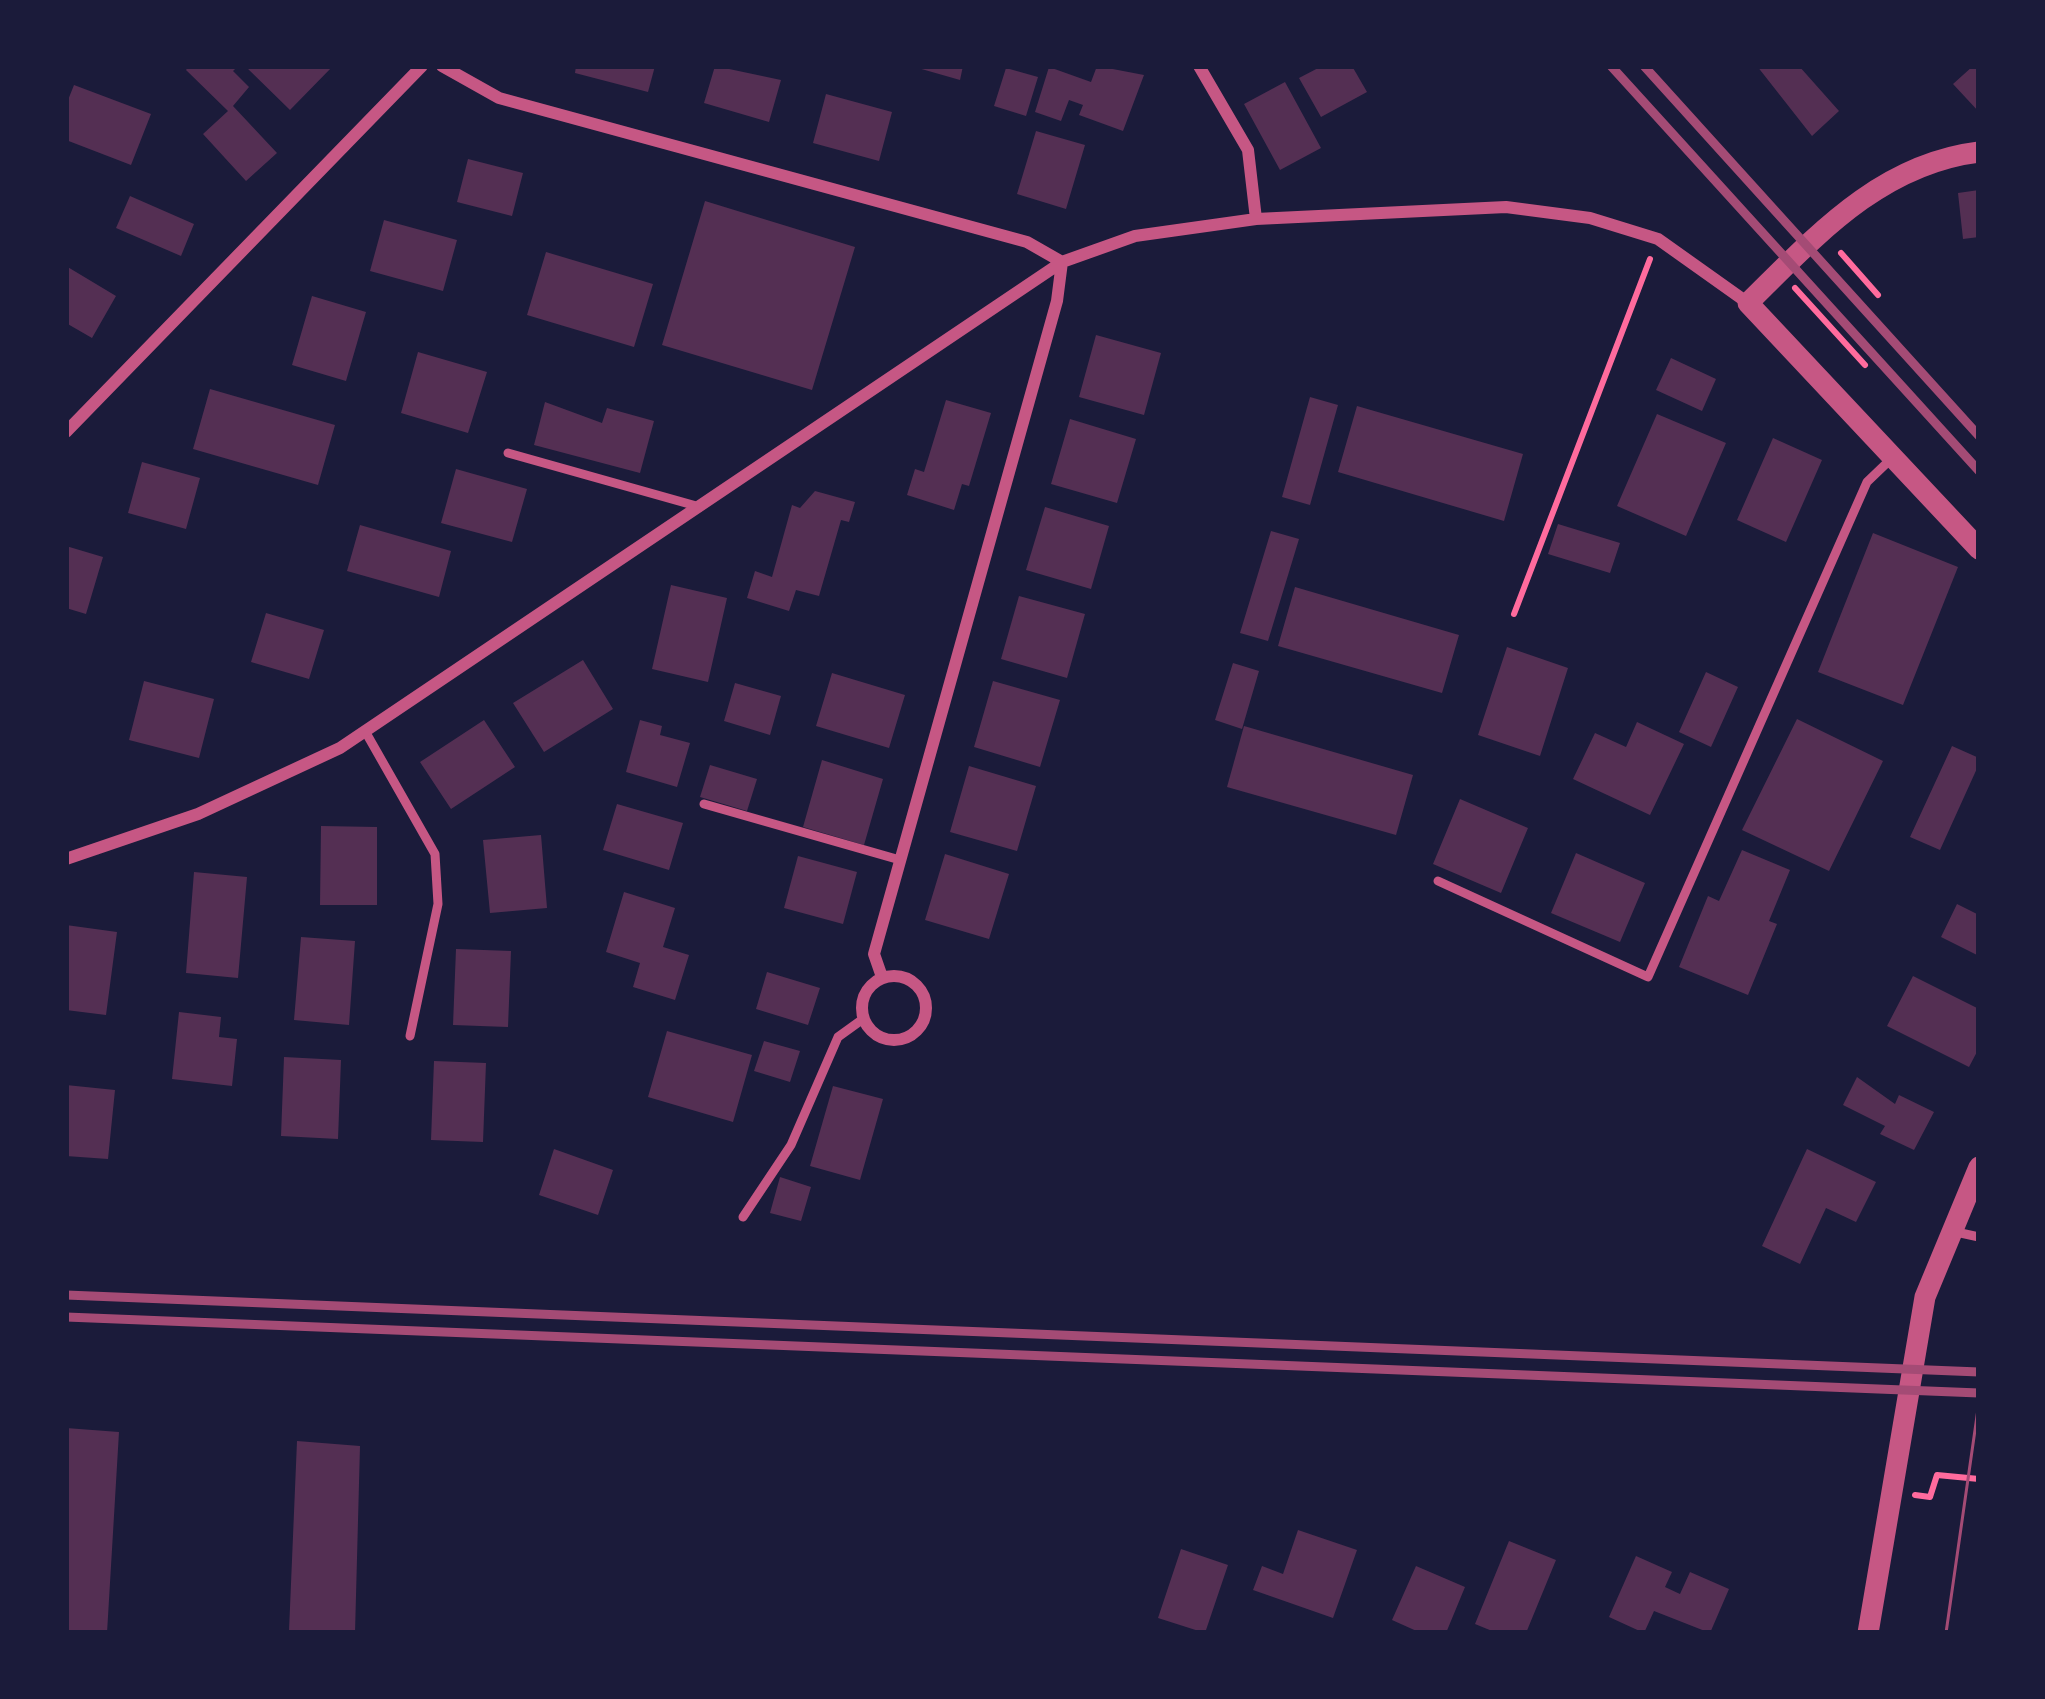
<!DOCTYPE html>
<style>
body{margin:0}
#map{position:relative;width:2045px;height:1699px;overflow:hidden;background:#1b1b3a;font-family:"DM Sans",sans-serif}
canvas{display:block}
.frame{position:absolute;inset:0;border:69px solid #1b1b3a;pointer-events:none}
</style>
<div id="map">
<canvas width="2045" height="1699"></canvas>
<div class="frame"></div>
</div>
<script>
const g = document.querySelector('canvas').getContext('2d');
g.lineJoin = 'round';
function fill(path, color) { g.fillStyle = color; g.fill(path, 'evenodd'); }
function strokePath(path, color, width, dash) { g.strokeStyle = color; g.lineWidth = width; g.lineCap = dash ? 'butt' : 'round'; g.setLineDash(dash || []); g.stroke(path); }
const building = new Path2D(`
 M189 66H238L233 71 249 87 233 106 277 153 246 181 203 134 228 111 186 70Z
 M245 66H333L290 110Z
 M576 66H655L648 92 575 73Z
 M715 66 781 80 769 122 704 103Z
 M911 66H963L960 80Z
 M1097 66 1144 75 1123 131 1079 115 1083 105 1069 100 1061 121 1035 112 1049 67 1091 82Z
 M1322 66H1352L1367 92 1321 117 1299 78Z
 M1757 66H1799L1839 111 1812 136Z
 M1973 66H1979V112L1953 84Z
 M1006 68 1038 77 1026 116 994 106Z
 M1285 82 1321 148 1280 170 1244 104Z
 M74 85 151 114 131 165 66 140V105Z
 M826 94 892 112 879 161 813 143Z
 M1036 131 1085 145 1066 209 1017 194Z
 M468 159 523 173 512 216 457 202Z
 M1979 190V237L1963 239 1958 193Z
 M130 196 194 224 181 256 116 228Z
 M705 201 855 247 812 390 662 345Z
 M384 220 457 240 443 291 370 271Z
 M546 252 653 284 634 347 527 315Z
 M66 266 116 296 92 338 66 323Z
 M312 296 366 312 346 381 292 365Z
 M1096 335 1161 353 1144 415 1079 397Z
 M418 352 487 372 468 433 401 413Z
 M1671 358 1716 379 1702 411 1656 390Z
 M210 389 335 425 318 485 193 449Z
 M1310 397 1338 405 1310 505 1282 497Z
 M946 400 991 413 969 486 962 484 954 510 907 495 915 469 924 472Z
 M545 402 602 423 607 408 654 421 640 473 534 445Z
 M1357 406 1523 454 1504 521 1338 472Z
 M1657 414 1726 443 1686 536 1617 506Z
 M1070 419 1136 439 1117 503 1051 484Z
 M1773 438 1822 460 1786 542 1737 520Z
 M142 462 200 478 186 529 128 513Z
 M456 469 527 489 512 542 441 523Z
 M815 491 855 502 849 522 841 520 819 596 796 590 789 611 747 598 755 571 772 577 792 505 800 508Z
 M1045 507 1109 526 1091 589 1026 570Z
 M1558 524 1620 543 1610 573 1548 554Z
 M360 525 451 551 439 597 347 571Z
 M1271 531 1299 539 1268 641 1240 633Z
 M1873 533 1958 567 1903 705 1818 672Z
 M66 546 103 557 86 614 66 608Z
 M671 585 727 598 708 682 652 669Z
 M1295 587 1459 635 1442 693 1278 646Z
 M1019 596 1085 614 1067 678 1001 659Z
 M266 613 324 630 309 679 251 662Z
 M1507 647 1568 668 1540 756 1478 735Z
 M583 660 613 709 544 752 513 703Z
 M1233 663 1259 671 1242 729 1215 720Z
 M1706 672 1738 687 1711 747 1679 732Z
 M832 673 905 695 889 748 816 726Z
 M144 681 214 699 199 758 129 740Z
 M993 681 1060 700 1040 767 974 747Z
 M735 683 781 696 770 735 724 721Z
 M1797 719 1883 761 1829 871 1742 830Z
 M484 720 515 767 451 809 420 762Z
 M640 720 662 726 660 735 690 743 677 787 626 772Z
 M1637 722 1684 744 1650 815 1573 779 1595 733 1626 747Z
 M1244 726 1413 775 1396 835 1227 787Z
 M1952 746 1979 758V764L1940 850 1910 837Z
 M822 760 883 779 864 845 803 827Z
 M710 765 757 779 747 811 700 797Z
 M969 766 1036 786 1017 851 950 832Z
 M1460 799 1528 828 1501 893 1433 864Z
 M617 804 683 823 669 870 603 850Z
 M321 826 377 827V905H320Z
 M541 835 547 908 490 913 483 840Z
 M1742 850 1790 870 1769 921 1777 924 1748 995 1679 967 1708 896 1719 901Z
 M1576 853 1645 883 1620 942 1551 913Z
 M945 854 1009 874 989 939 925 920Z
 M798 856 857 872 843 924 784 908Z
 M194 872 247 877 238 978 186 973Z
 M624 892 675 908 663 947 689 955 675 1000 633 987 640 963 606 952Z
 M1957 904 1979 915V956L1941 937Z
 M66 925 117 932 106 1015 66 1010Z
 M301 937 355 941 349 1025 294 1020Z
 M456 949 511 951 508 1027 453 1025Z
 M767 972 820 988 808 1025 756 1009Z
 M1913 976 1979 1009V1048L1969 1067 1887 1026Z
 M179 1012 221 1017 219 1037 237 1039 232 1086 172 1079Z
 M667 1031 752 1055 733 1122 648 1097Z
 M764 1041 800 1051 790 1082 754 1071Z
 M284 1057 341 1060 338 1139 281 1136Z
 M434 1061 486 1063 483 1142 431 1140Z
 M1857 1077 1895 1104 1899 1095 1934 1112 1914 1150 1880 1134 1885 1126 1843 1105Z
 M66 1085 115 1090 108 1159 66 1156Z
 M833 1086 883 1099 860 1180 810 1166Z
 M554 1149 613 1170 598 1215 539 1195Z
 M1807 1149 1876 1182 1856 1222 1826 1208 1800 1264 1762 1246Z
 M780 1177 811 1187 801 1221 770 1213Z
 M66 1428 119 1432 107 1633H66Z
 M297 1441 360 1446 355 1633 289 1631Z
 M1298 1530 1357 1550 1333 1618 1253 1590 1262 1566 1283 1574Z
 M1509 1541 1556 1560 1526 1633H1497L1475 1624Z
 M1181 1549 1228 1565 1205 1633 1158 1618Z
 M1636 1556 1672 1572 1665 1587 1680 1594 1690 1572 1729 1589 1710 1633 1654 1611 1644 1633 1609 1617Z
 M1416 1566 1465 1587 1446 1633H1421L1392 1620Z`);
const path = new Path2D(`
 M1841 253 1878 295
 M1795 288 1865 365
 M1514 614 1650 259
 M1915 1495 1930 1497 1937 1475 1979 1479`);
const service = new Path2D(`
 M508 453 700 507
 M365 731 435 854 438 904 410 1036
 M704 804 900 860
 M1438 881 1648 977 1867 482 1891 459
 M743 1217 791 1145 838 1037 863 1019
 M1956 1232 1979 1237`);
const minor = new Path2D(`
 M442 66 499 98 1027 242 1062 262
 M1199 66 1248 150 1256 219
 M66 432 422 66
 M66 859 198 814 340 748 1062 262 1135 236 1256 219 1506 207 1590 218 1658 239 1748 303
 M862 1008a32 32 0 1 1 64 0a32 32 0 1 1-64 0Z
 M882 977 874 954 1057 301 1062 262`);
const tertiary = new Path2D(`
 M1979 152C1880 164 1816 236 1748 303L1979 549
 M1868 1633 1925 1297 1979 1167`);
const tram = new Path2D(`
 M1946 1633 1979 1402`);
const rail = new Path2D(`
 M1611 66 1979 471
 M1644 66 1979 436
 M66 1295 1979 1372
 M66 1317 1979 1393`);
fill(building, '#542f53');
strokePath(path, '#ff6b9d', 6);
strokePath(service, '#c65784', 9);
strokePath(minor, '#c65784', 12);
strokePath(tertiary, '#c65784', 21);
strokePath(tram, '#a44b75', 3);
strokePath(rail, '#a44b75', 9);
</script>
